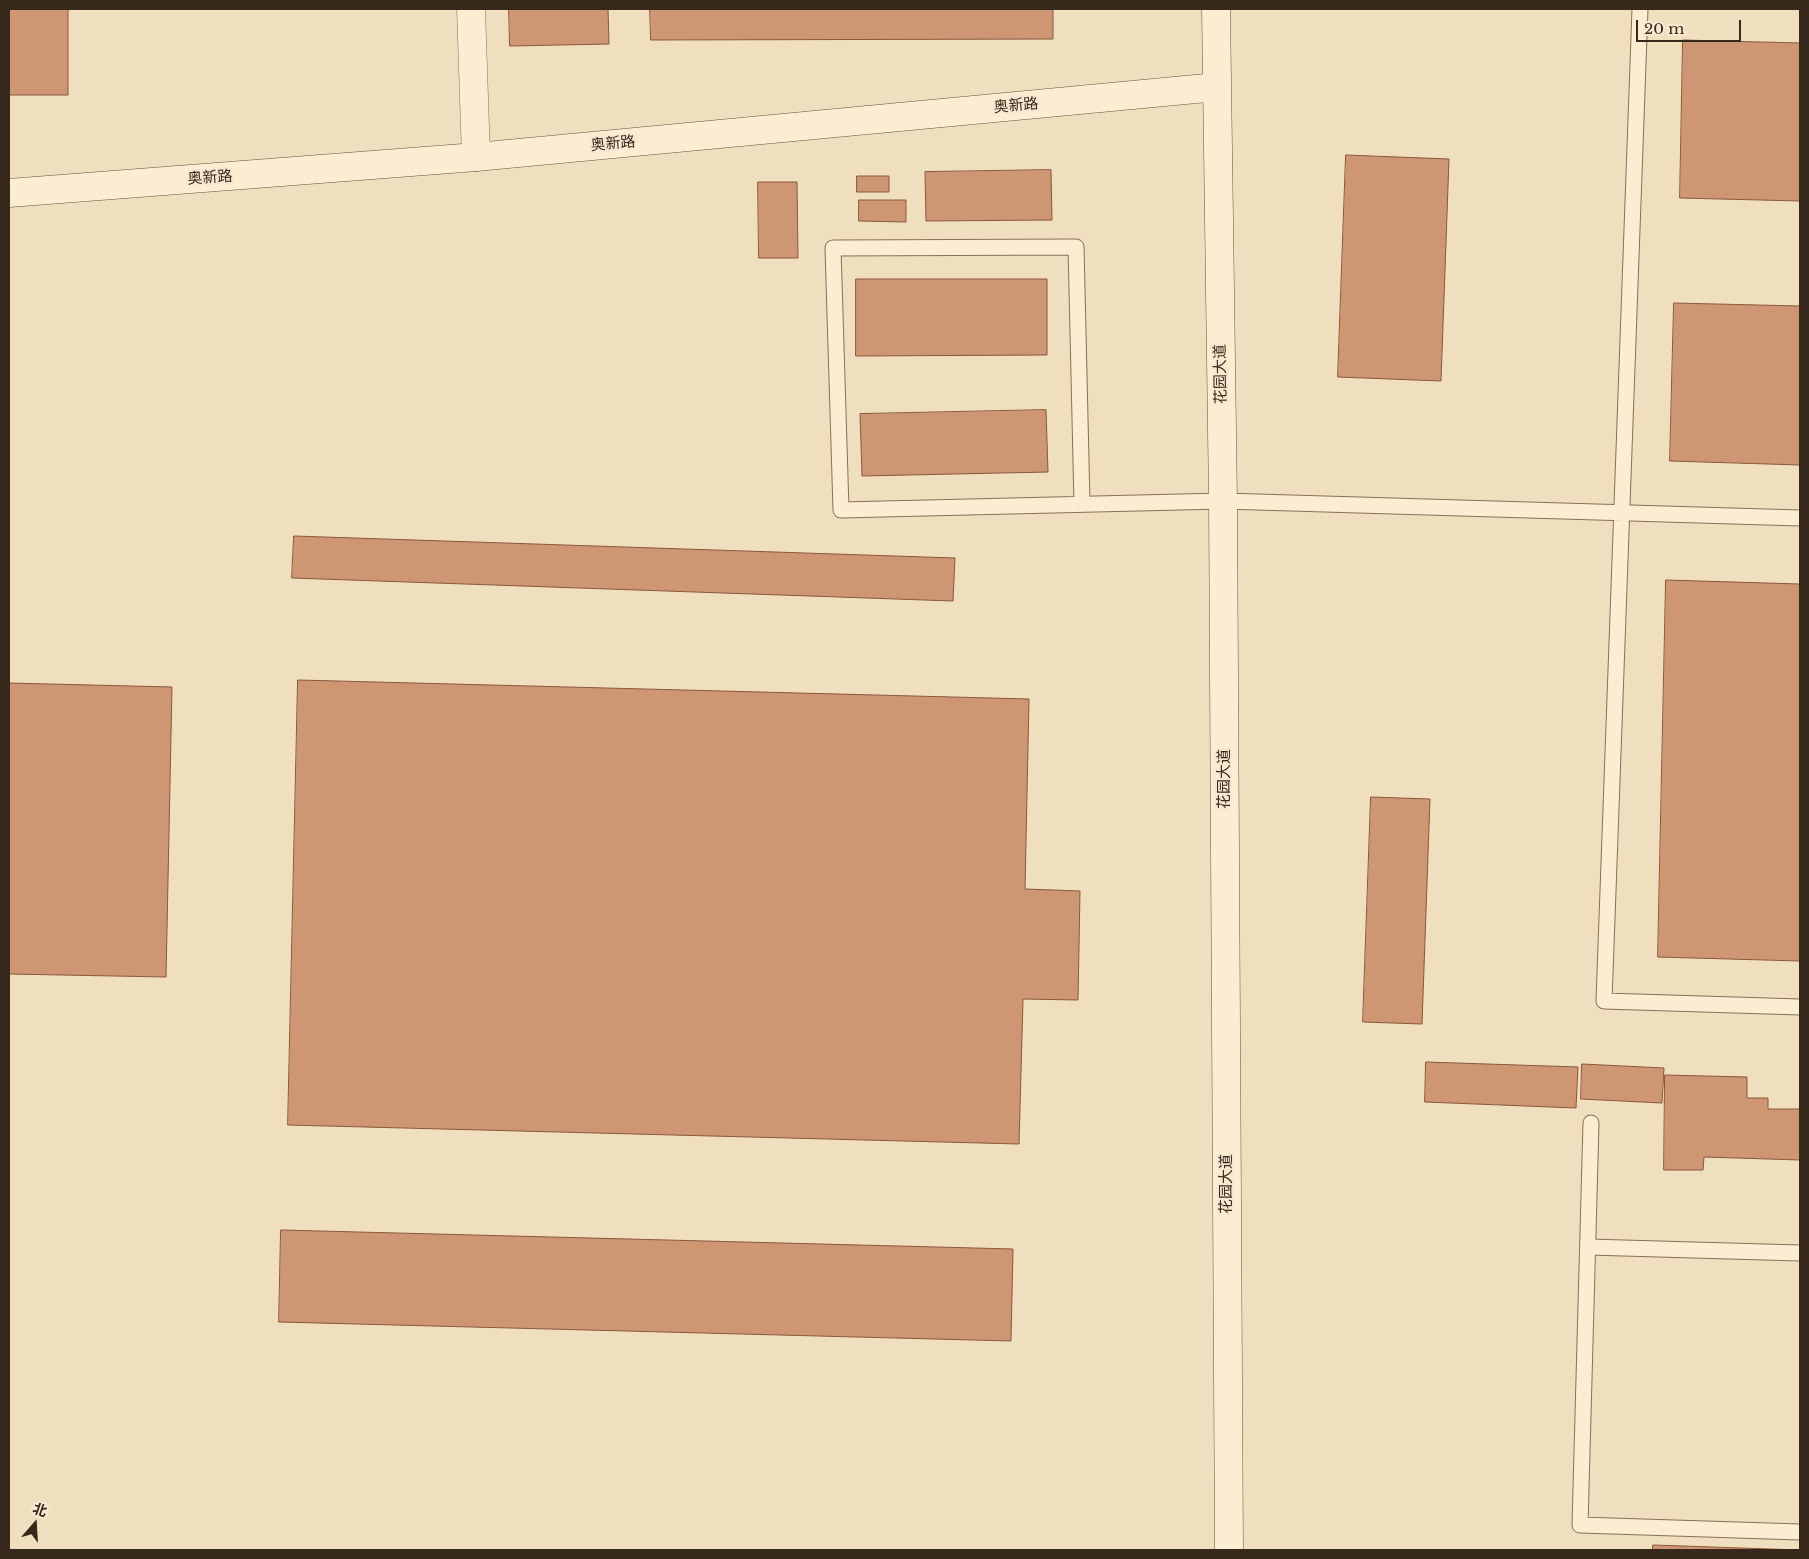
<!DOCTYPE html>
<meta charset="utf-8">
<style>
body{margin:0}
#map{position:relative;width:1809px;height:1559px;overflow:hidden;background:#efdfbf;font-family:"Libre Baskerville","Noto Sans SC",serif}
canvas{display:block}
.frame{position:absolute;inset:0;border:10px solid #37281c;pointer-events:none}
.north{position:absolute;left:10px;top:1499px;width:50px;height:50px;-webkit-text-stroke:4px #f6e9cf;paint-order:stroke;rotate:19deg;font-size:14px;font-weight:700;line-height:20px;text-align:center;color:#37281c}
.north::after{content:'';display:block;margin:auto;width:18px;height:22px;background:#37281c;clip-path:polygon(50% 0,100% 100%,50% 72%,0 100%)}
.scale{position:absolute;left:1636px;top:20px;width:105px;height:22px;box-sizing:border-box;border:2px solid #37281c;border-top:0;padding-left:6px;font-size:15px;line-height:18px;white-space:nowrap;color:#37281c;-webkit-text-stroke:4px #f6e9cf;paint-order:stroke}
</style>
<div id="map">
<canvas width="1809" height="1559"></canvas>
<div class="frame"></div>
<div class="north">北</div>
<div class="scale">20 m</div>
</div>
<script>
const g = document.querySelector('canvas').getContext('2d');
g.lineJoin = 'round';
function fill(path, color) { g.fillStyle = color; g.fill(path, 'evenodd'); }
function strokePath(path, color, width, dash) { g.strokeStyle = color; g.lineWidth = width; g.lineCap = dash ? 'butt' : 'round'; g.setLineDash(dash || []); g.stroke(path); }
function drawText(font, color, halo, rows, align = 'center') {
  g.font = font + ' "Libre Baskerville","Noto Sans SC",serif'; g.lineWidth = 4.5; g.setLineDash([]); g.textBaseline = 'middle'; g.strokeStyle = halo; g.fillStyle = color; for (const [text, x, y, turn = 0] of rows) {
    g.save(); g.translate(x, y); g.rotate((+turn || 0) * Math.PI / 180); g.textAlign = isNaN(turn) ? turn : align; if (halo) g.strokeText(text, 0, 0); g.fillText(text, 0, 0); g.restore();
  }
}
const building = new Path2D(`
 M9 9H68V95H9Z
 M509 9H608L609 44 510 46Z
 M650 9H1053V39L651 40Z
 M1683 40 1800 43V201L1680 198Z
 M1346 155 1449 159 1441 381 1338 377Z
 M1051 170 1052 220 926 221 925 172Z
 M857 176H889V192H857Z
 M758 182H797L798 258H759Z
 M859 200H906V222L859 221Z
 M856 279H1047V355L856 356Z
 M1674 303 1800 306V465L1670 461Z
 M1046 410 1048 472 862 476 860 414Z
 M294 536 955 558 953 601 292 578Z
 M1666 580 1800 584V961L1658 957Z
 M298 680 1029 699 1025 889 1080 891 1078 1000 1023 999 1019 1144 288 1125Z
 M9 683 172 687 166 977 9 974Z
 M1371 797 1430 799 1422 1024 1363 1022Z
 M1426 1062 1578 1067 1576 1108 1425 1102Z
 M1582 1064 1664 1068 1662 1103 1581 1099Z
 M1665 1075 1747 1077V1098H1768V1109H1800V1160L1704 1157 1703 1170H1664Z
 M281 1230 1013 1249 1011 1341 279 1322Z
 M1653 1545 1800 1550H1653Z`);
const lane = new Path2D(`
 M1640 9 1604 1001 1800 1007
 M1082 504 1076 247 833 248 841 510 1223 501 1800 518
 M1591 1123 1580 1525 1800 1532
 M1588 1247 1800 1253`);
const street = new Path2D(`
 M471 9 476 157`);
const secondary = new Path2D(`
 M1216 9 1223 501 1229 1550
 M9 193 476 157 1217 87`);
const streetNames = [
 ["奥新路",1016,106,-5],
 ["奥新路",613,144,-5],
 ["奥新路",210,178,-4],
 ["花园大道",1221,374,-91],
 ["花园大道",1225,779,-90],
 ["花园大道",1227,1184,-90]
];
fill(building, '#cf9673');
strokePath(building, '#89573c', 1);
strokePath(lane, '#896f57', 17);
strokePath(street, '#896f57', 29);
strokePath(secondary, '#6a503a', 29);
strokePath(lane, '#faedd2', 15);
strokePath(street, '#faedd2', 28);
strokePath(secondary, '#faedd2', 28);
drawText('15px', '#37281c', '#f6e9cf', streetNames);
</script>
